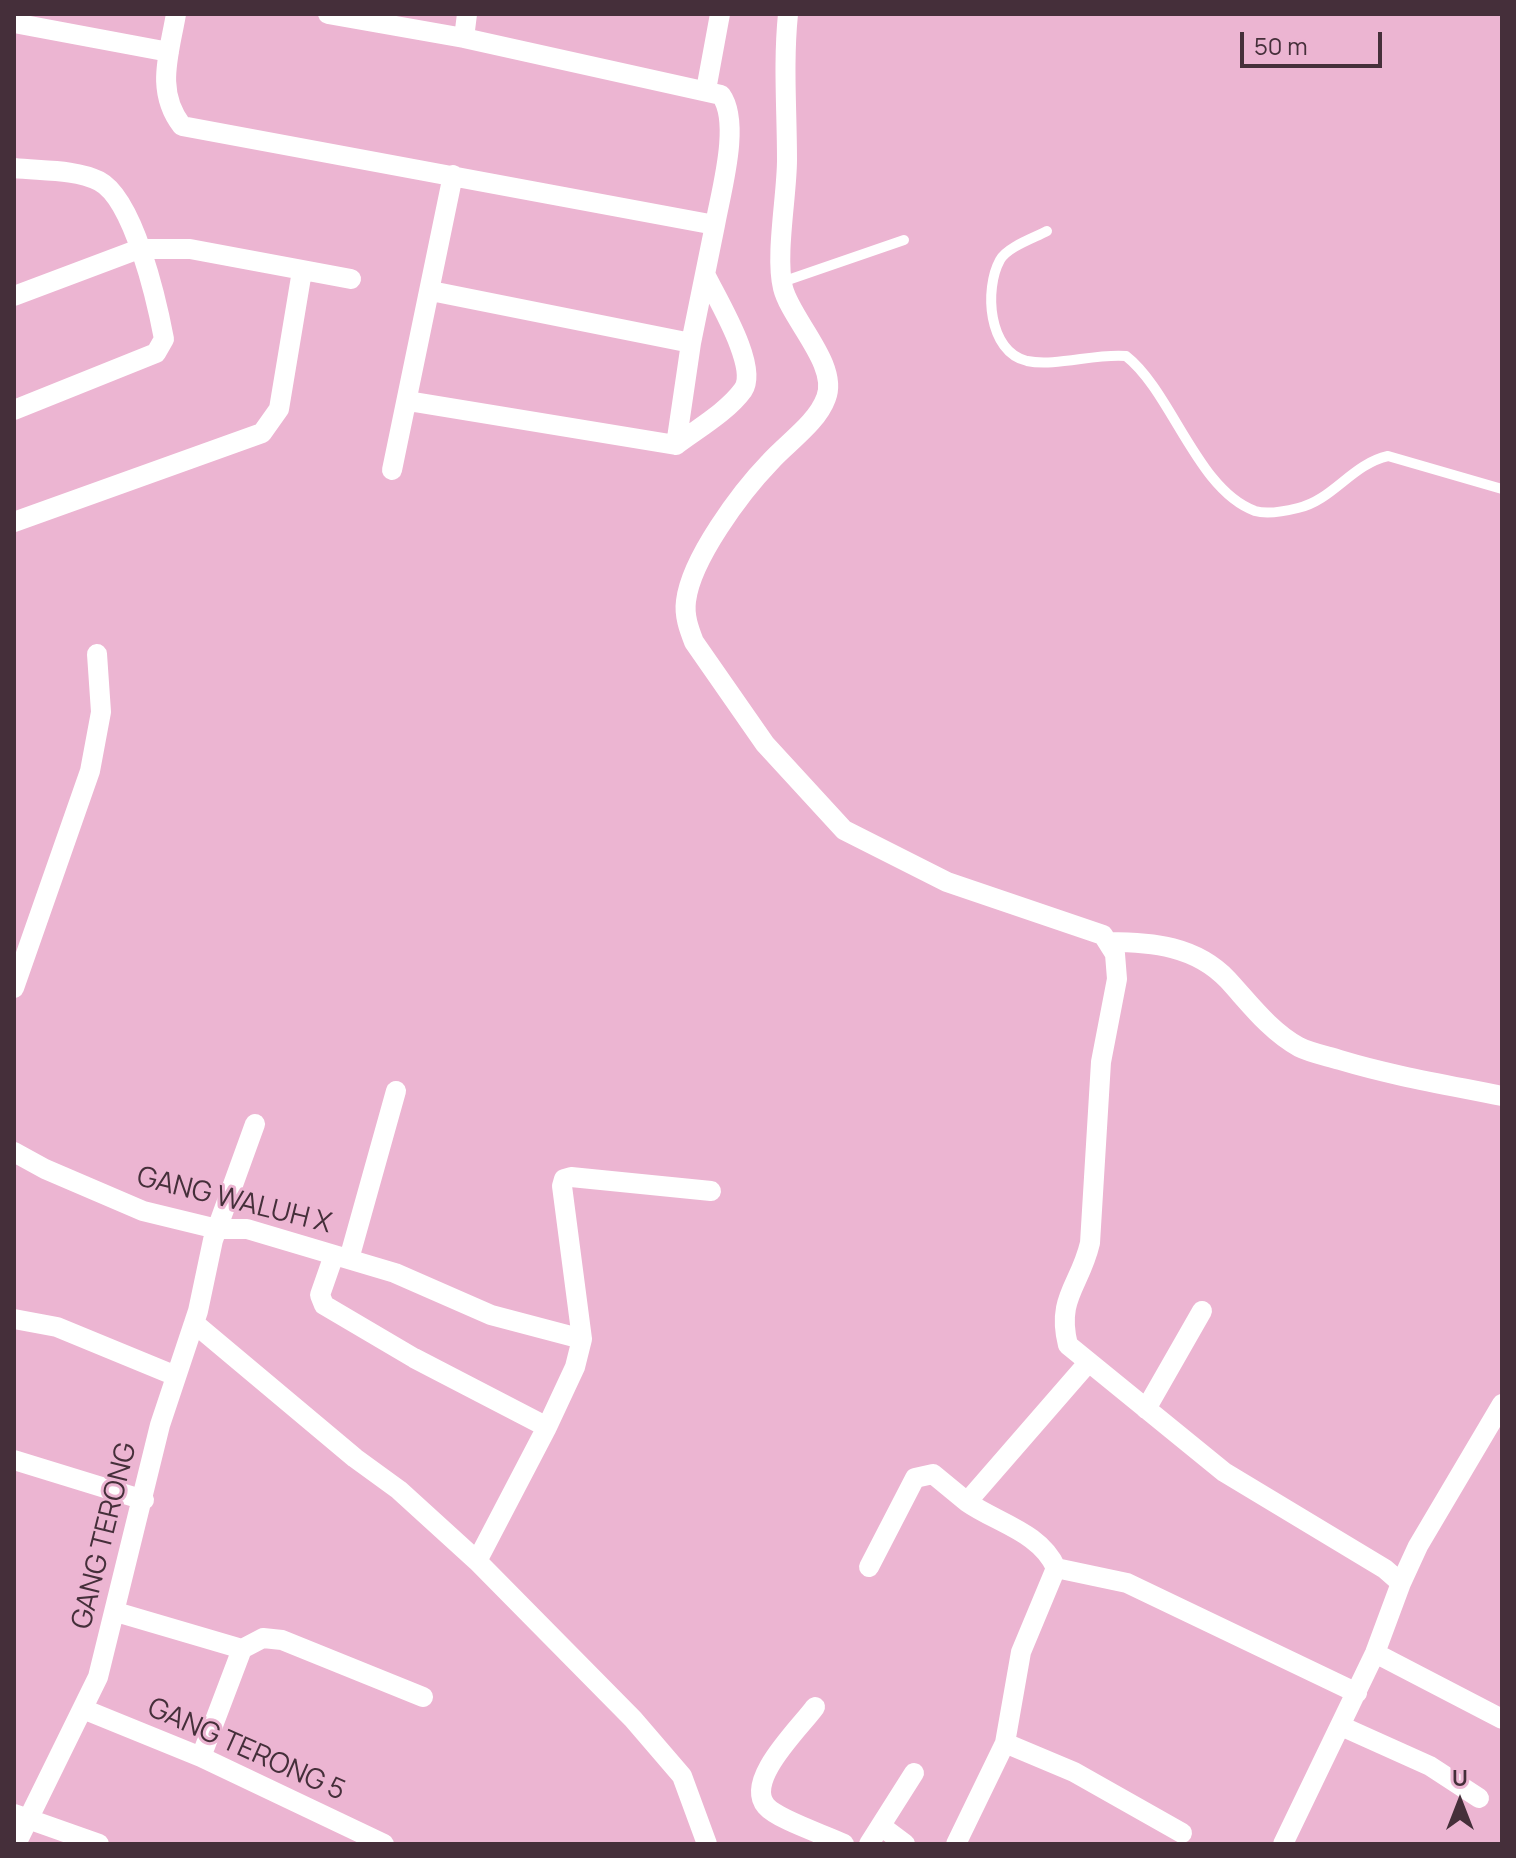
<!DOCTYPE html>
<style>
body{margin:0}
#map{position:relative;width:1516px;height:1858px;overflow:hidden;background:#ecb5d2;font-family:Manrope,sans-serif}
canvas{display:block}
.frame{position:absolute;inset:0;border:16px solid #452f3a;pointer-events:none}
.north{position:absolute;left:1420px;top:1762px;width:80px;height:80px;-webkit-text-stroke:6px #ecb5d2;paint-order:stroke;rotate:0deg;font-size:22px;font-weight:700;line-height:32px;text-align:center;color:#452f3a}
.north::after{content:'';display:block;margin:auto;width:28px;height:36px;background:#452f3a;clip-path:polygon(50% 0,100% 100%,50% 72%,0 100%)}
.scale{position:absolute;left:1240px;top:32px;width:142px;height:36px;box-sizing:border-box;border:4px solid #452f3a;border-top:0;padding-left:10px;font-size:24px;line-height:28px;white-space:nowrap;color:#452f3a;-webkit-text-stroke:6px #ecb5d2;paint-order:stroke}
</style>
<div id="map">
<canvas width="1516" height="1858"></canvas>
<div class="frame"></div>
<div class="north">U</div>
<div class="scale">50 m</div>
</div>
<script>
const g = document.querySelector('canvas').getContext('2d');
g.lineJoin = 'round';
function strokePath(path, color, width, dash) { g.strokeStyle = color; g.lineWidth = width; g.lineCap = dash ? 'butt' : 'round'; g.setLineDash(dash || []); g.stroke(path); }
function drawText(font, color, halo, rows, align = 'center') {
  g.font = font + ' Manrope,sans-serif'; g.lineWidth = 6; g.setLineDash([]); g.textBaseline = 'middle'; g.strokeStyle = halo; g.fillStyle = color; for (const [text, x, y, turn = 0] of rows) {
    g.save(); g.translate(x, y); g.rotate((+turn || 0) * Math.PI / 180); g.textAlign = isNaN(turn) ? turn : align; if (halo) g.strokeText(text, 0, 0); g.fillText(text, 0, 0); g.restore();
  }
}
const lane = new Path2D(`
 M1047 231C1034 238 1007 247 1000 260 984 289 988 352 1027 361 1056 367 1096 353 1126 356 1172 392 1197 490 1255 511 1268 515 1286 511 1298 508 1333 500 1352 464 1388 456L1502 489
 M782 282 904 240`);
const street = new Path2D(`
 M176 14C169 55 155 91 182 126L715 225C721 191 741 123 721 95L464 38 328 14
 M788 14C783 64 787 110 787 160 787 195 775 256 783 288 791 320 839 365 826 398 817 423 787 443 770 462 741 492 691 559 686 601 684 616 689 629 694 642L765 744 844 830 947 882 1103 935 1115 954 1117 979 1101 1062 1090 1243C1080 1286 1056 1298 1068 1345L1224 1472 1385 1569 1401 1583 1375 1653 1283 1844
 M14 23 169 52
 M464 38 467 14
 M706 90 720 14
 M14 168C41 171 75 169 99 181 134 199 157 302 164 339L156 353 14 410
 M431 291 691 343
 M14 296 139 249H190L351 279
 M408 401 676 445C697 429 727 412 743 390 759 367 717 299 706 276
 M676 445 691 343 715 225
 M392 470 453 175
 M14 522 262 433 279 409 302 271
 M1109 942C1152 942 1196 946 1228 980 1250 1004 1270 1031 1299 1047 1311 1053 1327 1056 1340 1060 1393 1076 1448 1085 1502 1096
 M14 988 90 771 101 712 97 654
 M14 1152 45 1169 143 1211 217 1229H247L395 1273 491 1315 582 1339
 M334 1255 320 1295 324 1305 414 1358 547 1427 477 1561
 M349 1259 396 1091
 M14 1319 57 1327 176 1376
 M194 1323 355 1458 399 1490 477 1561 633 1719 682 1776 707 1844
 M1146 1409 1202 1311
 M547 1427 575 1367 582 1339 562 1186 564 1179 571 1177 711 1191
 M14 1460 144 1500
 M869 1567 915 1478 933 1474 967 1502
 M1056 1568 1127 1583 1357 1693
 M1401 1583 1418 1546 1502 1404
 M116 1612 242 1649
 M1375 1653 1502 1719
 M815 1707C801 1727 744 1780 766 1806 778 1820 826 1835 844 1844
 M83 1709 201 1757 384 1844
 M1341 1726 1430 1766 1479 1798
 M1005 1743 1074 1772 1182 1833
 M201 1757 242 1649 263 1638 282 1640 423 1697
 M14 1814 99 1844
 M881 1826 905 1844
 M16 1844 98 1677 160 1425 198 1311 213 1240 255 1124
 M869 1844 914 1773
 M956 1844 1005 1743 1021 1652 1056 1568C1040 1532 997 1523 967 1502L1087 1364`);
const streetNames = [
 ["GANG WALUH X",234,1201,14],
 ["GANG TERONG",105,1536,-76],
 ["GANG TERONG 5",246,1750,24]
];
strokePath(lane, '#fff', 10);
strokePath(street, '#fff', 20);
drawText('28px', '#452f3a', '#ecb5d2', streetNames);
</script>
